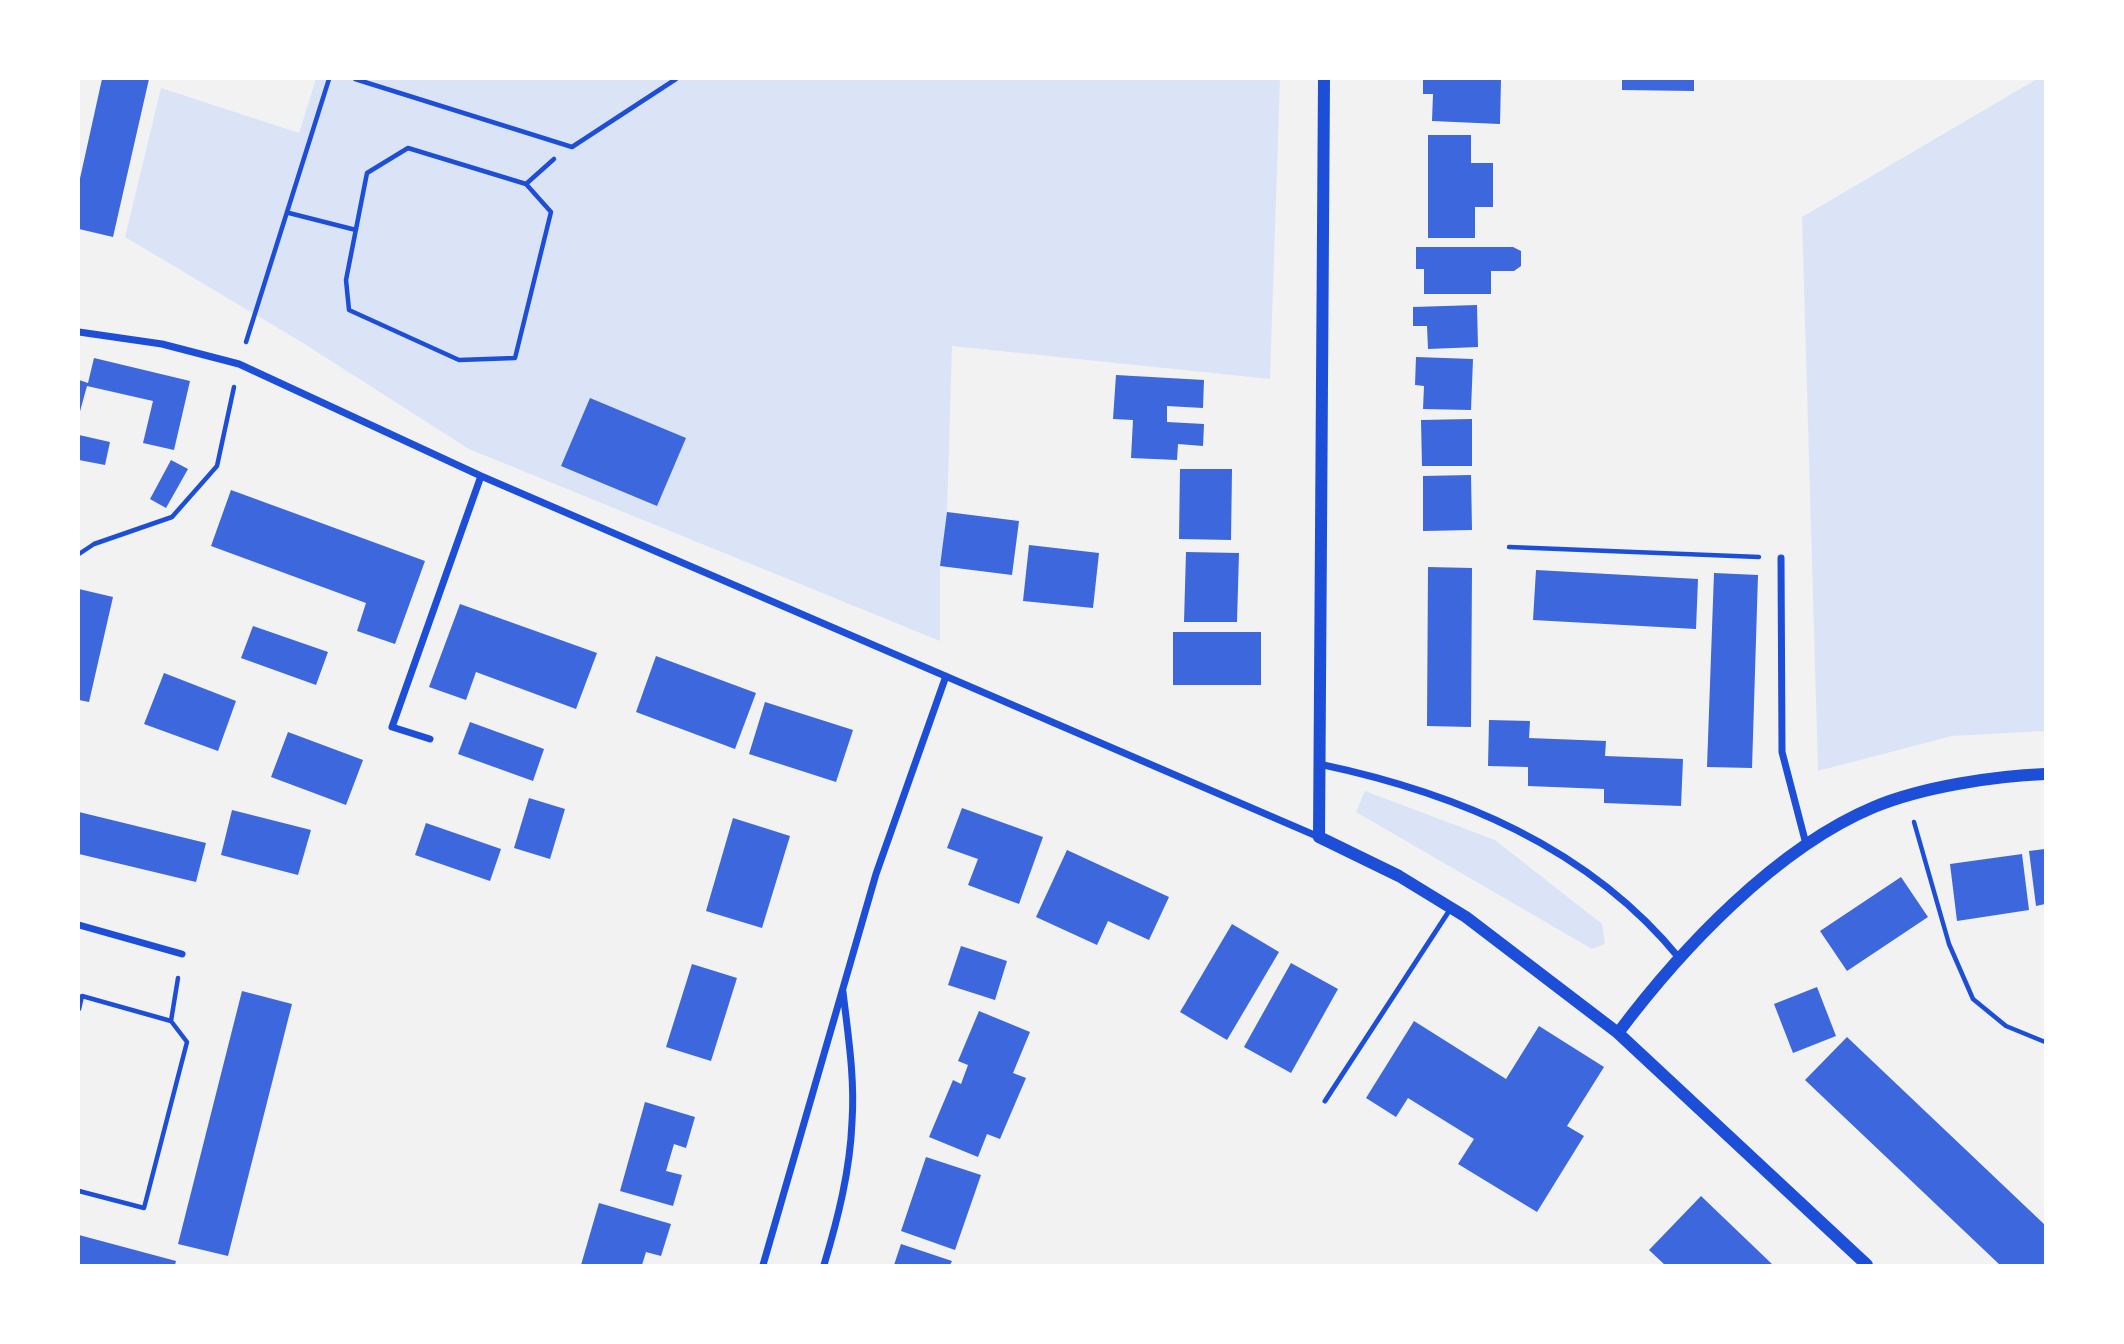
<!DOCTYPE html>
<style>
body{margin:0}
#map{position:relative;width:2124px;height:1344px;overflow:hidden;background:#f2f2f2;font-family:Signika,sans-serif}
canvas{display:block}
.frame{position:absolute;inset:0;border:80px solid #fff;pointer-events:none}
</style>
<div id="map">
<canvas width="2124" height="1344"></canvas>
<div class="frame"></div>
</div>
<script>
const g = document.querySelector('canvas').getContext('2d');
g.lineJoin = 'round';
function fill(path, color) { g.fillStyle = color; g.fill(path, 'evenodd'); }
function strokePath(path, color, width, dash) { g.strokeStyle = color; g.lineWidth = width; g.lineCap = dash ? 'butt' : 'round'; g.setLineDash(dash || []); g.stroke(path); }
const green = new Path2D(`
 M316 79H1280L1270 379 952 346 947 512 940 566V641L469 449 303 343 125 237 161 88 299 133Z
 M2037 79H2045V731L1952 736 1818 771 1802 217Z
 M1365 791 1495 840 1602 924 1605 944 1592 949 1356 812Z`);
const building = new Path2D(`
 M102 79H149L113 237 79 229V183Z
 M1423 79H1501L1500 124 1432 121 1433 94H1423Z
 M1622 79H1694V91L1622 90Z
 M1428 135H1471V163H1493V207H1475V238H1428Z
 M1416 247H1513L1521 251V266L1514 271H1491V294H1424V269H1416Z
 M1477 305 1478 347 1428 349 1427 326H1413V307Z
 M1416 357 1473 359 1471 410 1423 409 1424 386 1415 385Z
 M94 358 190 381 174 450 143 443 153 401 87 386 79 415V380L88 383Z
 M1116 375 1204 380 1203 408 1167 406V422L1204 424 1203 446 1178 444 1177 460 1131 458 1133 420 1113 419Z
 M590 398 686 438 657 506 561 466Z
 M1472 419V466H1422L1421 420Z
 M79 435 110 442 105 465 79 460Z
 M171 460 188 469 166 508 150 499Z
 M1180 469H1232L1231 540 1179 539Z
 M1471 475 1472 530 1423 531V476Z
 M231 490 425 561 395 644 357 631 366 603 211 546Z
 M947 512 1019 521 1012 575 940 566Z
 M1029 545 1099 553 1093 608 1023 601Z
 M1186 552 1239 553 1237 622H1184Z
 M1428 567 1472 568 1471 727 1427 726Z
 M1536 570 1698 579 1696 629 1533 620Z
 M1714 573 1758 575 1752 768 1707 767Z
 M79 589 113 597 89 702 79 700Z
 M460 604 597 653 576 709 476 672 466 700 429 687Z
 M253 626 328 652 316 685 241 658Z
 M1173 632H1261V685H1173Z
 M656 656 756 693 735 749 636 712Z
 M164 673 236 701 218 751 144 724Z
 M765 702 853 730 836 782 749 754Z
 M1489 720 1530 721 1529 738 1606 741 1605 756 1683 759 1681 806 1604 803V789L1528 786V767L1488 766Z
 M470 722 544 749 533 781 458 754Z
 M288 732 363 760 346 805 271 777Z
 M529 798 565 809 550 859 514 848Z
 M962 808 1043 837 1019 904 968 885 978 859 947 848Z
 M232 810 311 830 298 875 221 855Z
 M79 812 206 843 196 882 79 854Z
 M733 818 790 836 762 928 706 911Z
 M426 823 501 849 490 881 415 855Z
 M2045 849V904L2036 906 2029 851Z
 M1067 850 1169 897 1149 940 1108 921 1097 945 1036 917Z
 M2022 854 2029 910 1957 921 1950 864Z
 M1901 877 1928 917 1847 971 1820 931Z
 M1232 924 1279 952 1227 1040 1180 1012Z
 M961 946 1007 961 995 1000 948 985Z
 M1291 963 1338 989 1291 1073 1244 1047Z
 M692 964 737 978 711 1061 666 1047Z
 M1817 987 1836 1036 1793 1053 1774 1004Z
 M242 991 292 1004 228 1256 178 1244Z
 M979 1011 1030 1032 1013 1073 1026 1078 1000 1139 987 1134 978 1157 929 1137 953 1080 961 1084 968 1065 958 1061Z
 M1414 1021 1506 1079 1539 1026 1604 1067 1567 1126 1584 1136 1537 1212 1458 1164 1474 1139 1408 1098 1396 1117 1366 1098Z
 M1847 1037 2045 1225V1265H2000L1805 1080Z
 M645 1102 695 1117 686 1148 674 1144 666 1171 682 1175 673 1206 620 1191Z
 M926 1157 981 1175 955 1250 901 1231Z
 M1701 1196 1773 1265H1665L1649 1250Z
 M599 1203 671 1224 661 1256 646 1252 642 1265H581Z
 M79 1235 176 1261 175 1265H79Z
 M901 1244 952 1261 950 1265H894Z`);
const path = new Path2D(`
 M355 79 572 147 676 79
 M526 184 408 148 367 173 346 280 349 310 459 360 515 358 551 212 526 184 554 159
 M289 213 356 230
 M246 342 329 79
 M1509 547 1759 557
 M79 554 94 544 172 517 217 466 234 387
 M1914 822 1949 944 1973 999 2006 1026 2045 1042
 M79 1009 82 996 171 1021 178 978
 M79 1191 144 1208 187 1042 171 1021`);
const service = new Path2D(`
 M1325 1101 1451 908`);
const minor = new Path2D(`
 M79 332 162 344 239 364 481 476 1319 837
 M1781 558 1782 752 1806 844
 M430 739 392 727 481 476
 M1319 764C1457 793 1589 847 1680 959
 M79 925 182 954
 M763 1265 876 874 946 676
 M824 1265C838 1218 850 1171 852 1122 855 1078 848 1035 843 992`);
const tertiary = new Path2D(`
 M1324 79 1319 837 1399 876 1466 917 1618 1033 1867 1265
 M1618 1033C1681 949 1776 848 1874 807 1922 787 1994 776 2045 774`);
fill(green, '#dbe4f7');
fill(building, '#3d67dc');
strokePath(path, '#1d4ed8', 4.5);
strokePath(service, '#1d4ed8', 5);
strokePath(minor, '#1d4ed8', 7);
strokePath(tertiary, '#1d4ed8', 12);
</script>
